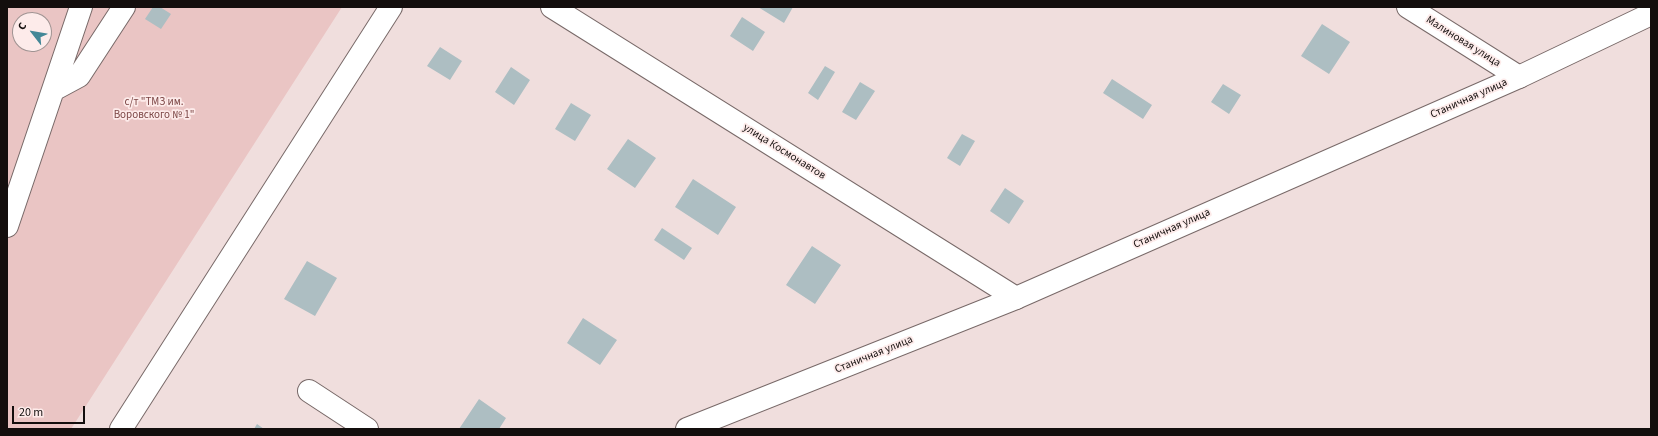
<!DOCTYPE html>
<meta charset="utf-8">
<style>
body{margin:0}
#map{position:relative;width:1658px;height:436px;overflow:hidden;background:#f0dedd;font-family:"Source Sans 3",sans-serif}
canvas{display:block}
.frame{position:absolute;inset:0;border:8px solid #130e0d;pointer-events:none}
.north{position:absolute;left:12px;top:12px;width:40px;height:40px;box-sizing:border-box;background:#fdebea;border:1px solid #9f9392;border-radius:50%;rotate:301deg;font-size:11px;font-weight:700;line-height:16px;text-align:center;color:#130e0d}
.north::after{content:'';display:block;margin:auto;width:14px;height:18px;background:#448797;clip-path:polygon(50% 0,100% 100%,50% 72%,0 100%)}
.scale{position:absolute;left:12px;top:406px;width:73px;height:18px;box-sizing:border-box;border:2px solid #130e0d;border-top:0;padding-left:5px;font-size:12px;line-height:14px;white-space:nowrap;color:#130e0d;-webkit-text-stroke:3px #fdebea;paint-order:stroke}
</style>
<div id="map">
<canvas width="1658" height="436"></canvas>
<div class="frame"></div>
<div class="north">С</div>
<div class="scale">20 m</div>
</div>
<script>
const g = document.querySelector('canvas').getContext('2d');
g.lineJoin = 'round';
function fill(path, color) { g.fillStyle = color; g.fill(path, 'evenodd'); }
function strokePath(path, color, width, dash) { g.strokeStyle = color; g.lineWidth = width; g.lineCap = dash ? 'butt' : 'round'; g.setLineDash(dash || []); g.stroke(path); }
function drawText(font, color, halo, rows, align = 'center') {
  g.font = font + ' "Source Sans 3",sans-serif'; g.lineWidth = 3.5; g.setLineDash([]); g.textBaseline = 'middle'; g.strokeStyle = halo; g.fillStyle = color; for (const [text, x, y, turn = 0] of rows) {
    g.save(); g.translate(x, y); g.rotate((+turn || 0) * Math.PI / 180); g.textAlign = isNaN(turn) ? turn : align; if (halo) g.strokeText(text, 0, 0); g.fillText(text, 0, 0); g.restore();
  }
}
const green = new Path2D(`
 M7 7H342L71 429H7ZM20 20H44V44H20Z`);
const building = new Path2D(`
 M153 7H160L171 14 161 29 145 19Z
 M758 7H793L784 23Z
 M742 17 765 32 753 51 730 36Z
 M1322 24 1350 42 1329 74 1301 56Z
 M440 47 462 61 450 80 427 66Z
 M825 66 835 72 818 100 808 93Z
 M511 67 530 80 514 105 495 92Z
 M1112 79 1152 105 1143 119 1103 93Z
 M860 82 875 91 856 120 842 112Z
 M1223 84 1241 95 1229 114 1211 102Z
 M571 103 591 115 575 141 555 129Z
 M962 134 975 141 960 166 947 158Z
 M628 139 656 158 635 188 607 169Z
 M693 179 736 207 718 235 675 207Z
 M1005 188 1024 201 1009 224 990 211Z
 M662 228 692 248 684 260 654 240Z
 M812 246 841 265 815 304 786 285Z
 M307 261 337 278 315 316 284 299Z
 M583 318 617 340 600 365 567 343Z
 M479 399 506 418 499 429H459Z
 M257 424 264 429H254Z`);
const street = new Path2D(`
 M552 7 1016 298
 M1408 7 1519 77
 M53 90 79 76 124 7
 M7 226 81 7
 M309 391 367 429
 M121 429 391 7`);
const secondary = new Path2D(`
 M687 429 1016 298 1519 77 1651 14`);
const streetNames = [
 ["Малиновая улица",1463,42,32],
 ["Станичная улица",1469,99,-24],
 ["улица Космонавтов",784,152,32],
 ["Станичная улица",1172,229,-24],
 ["Станичная улица",874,355,-22]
];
const parkNames = [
 ["с/т \"ТМЗ им.",154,103],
 ["Воровского № 1\"",154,116]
];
fill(green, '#eac5c4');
fill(building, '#adbec2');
strokePath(street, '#786968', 24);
strokePath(secondary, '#786968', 24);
strokePath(street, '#fff', 22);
strokePath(secondary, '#fff', 22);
drawText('11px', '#130e0d', '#fdebea', streetNames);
drawText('11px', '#7c4645', '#fdebea', parkNames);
</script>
